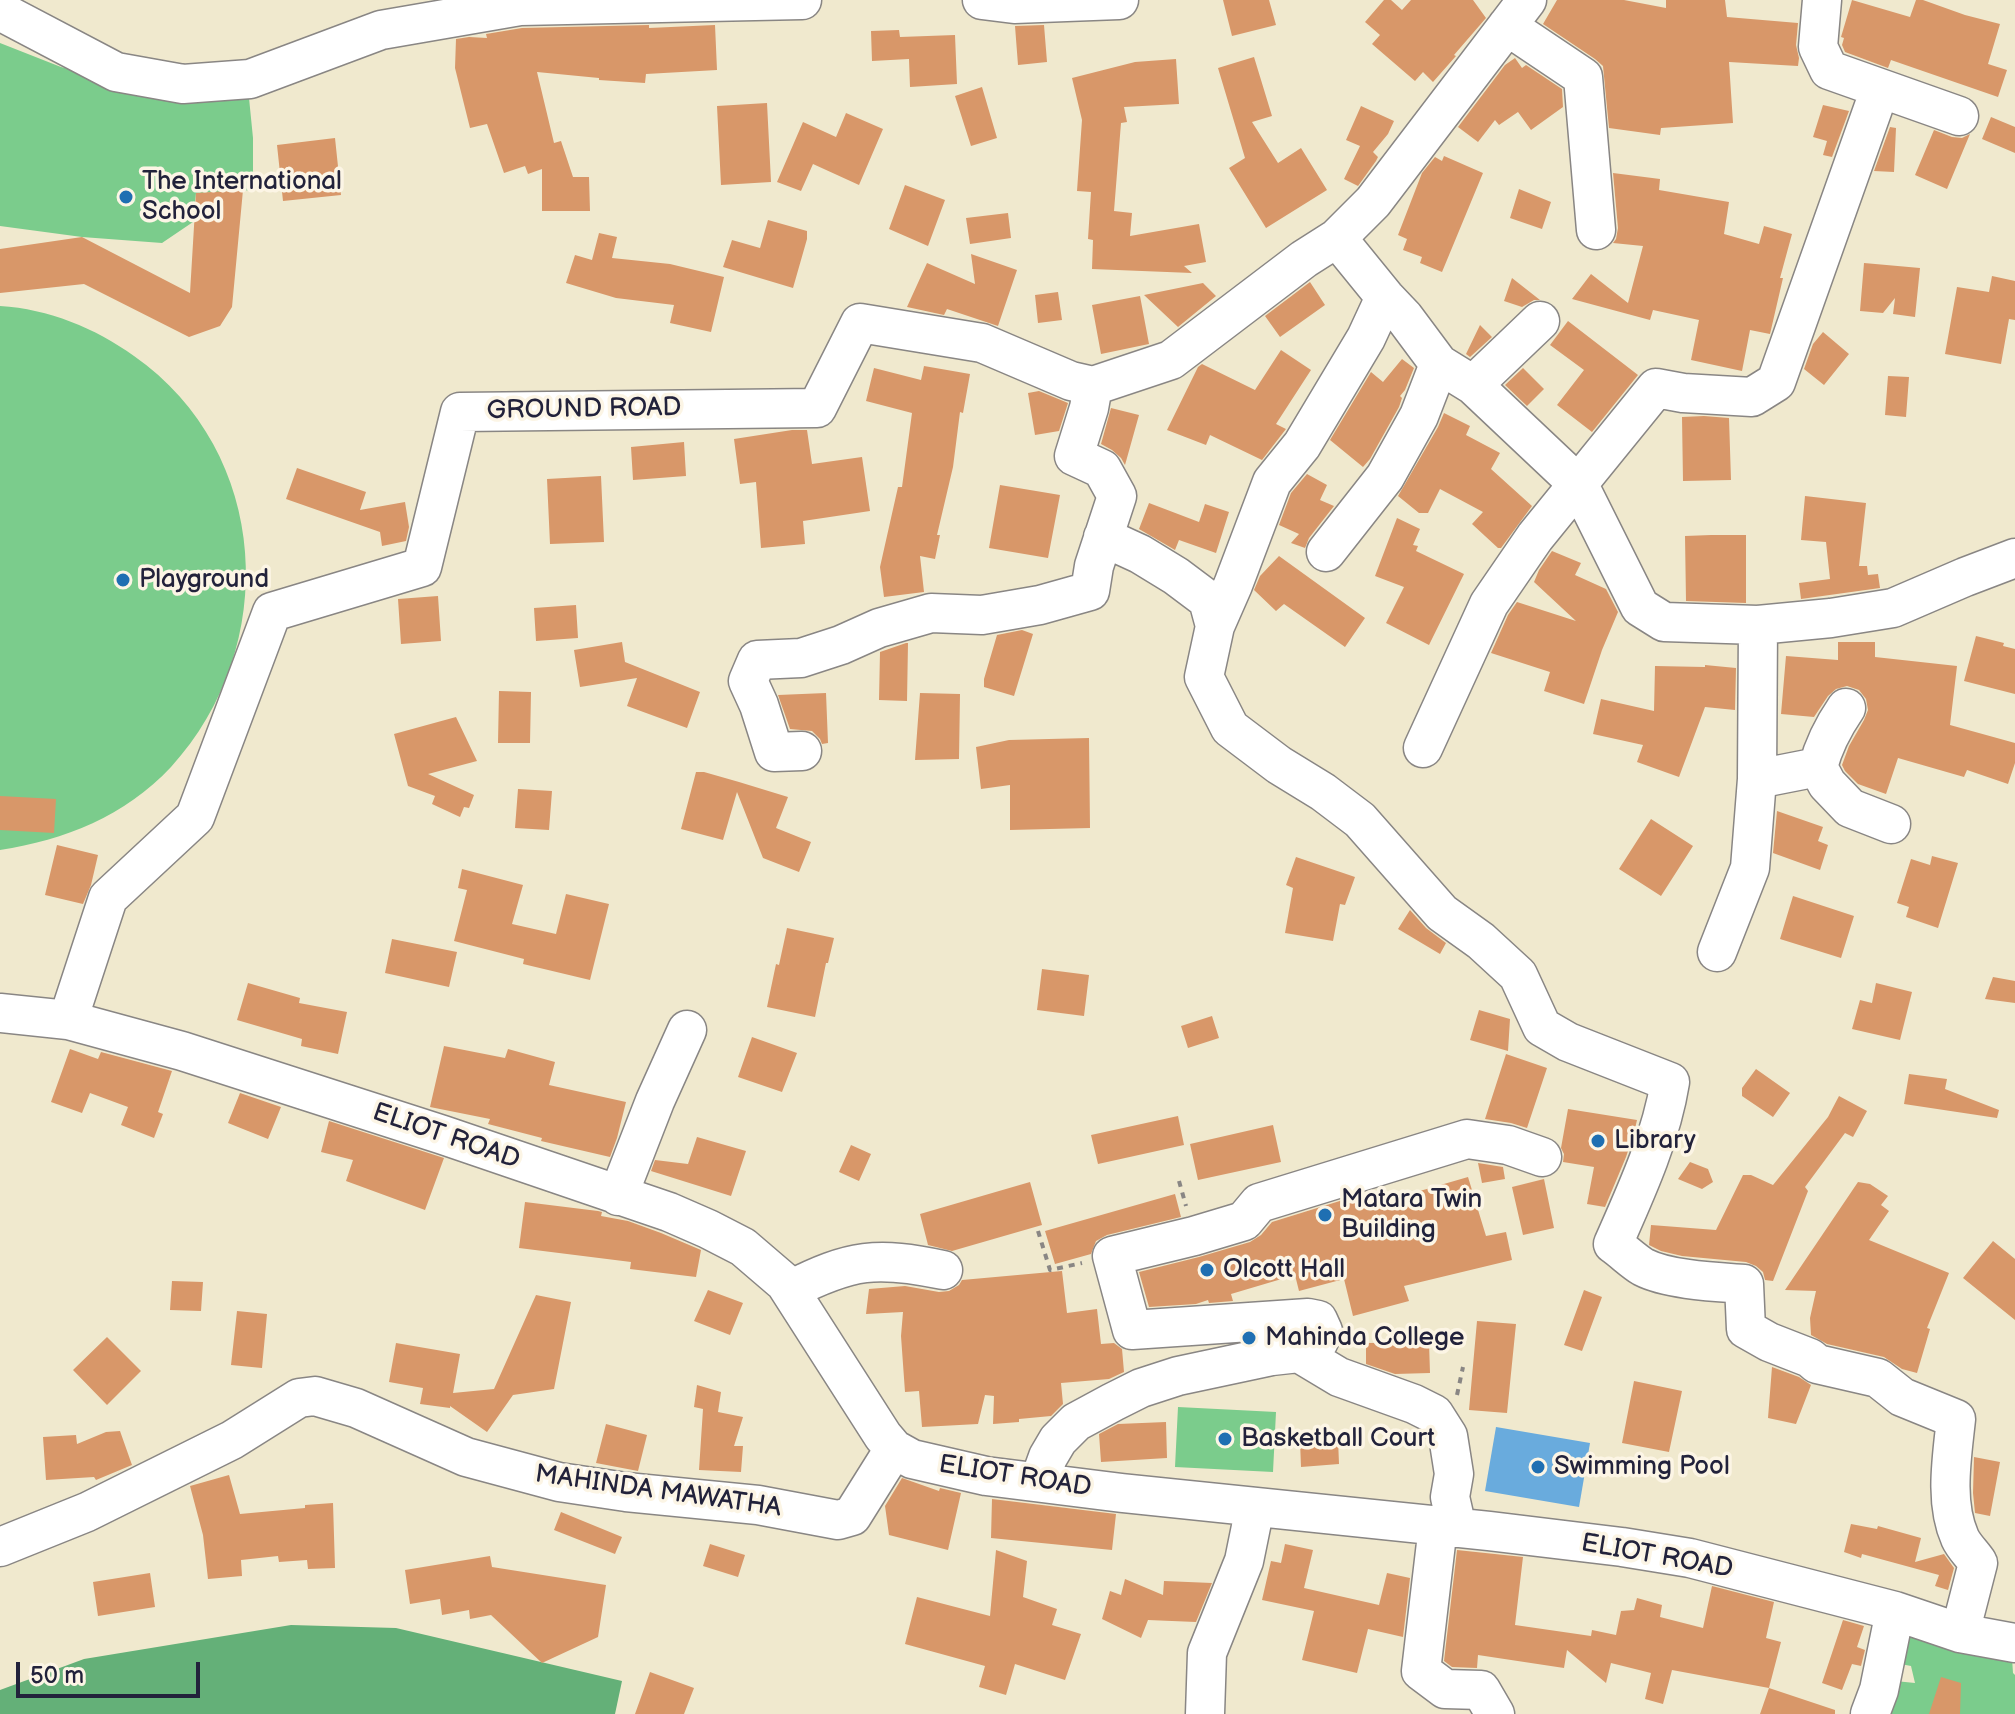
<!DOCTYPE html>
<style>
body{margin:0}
#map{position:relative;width:2015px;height:1714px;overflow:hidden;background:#f0e9ce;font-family:"Balsamiq Sans",sans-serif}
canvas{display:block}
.scale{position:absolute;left:16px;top:1662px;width:184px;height:36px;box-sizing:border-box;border:4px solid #22223b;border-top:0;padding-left:10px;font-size:24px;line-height:28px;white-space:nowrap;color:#22223b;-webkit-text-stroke:6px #fcf5e5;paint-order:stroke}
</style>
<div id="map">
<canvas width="2015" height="1714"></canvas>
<div class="scale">50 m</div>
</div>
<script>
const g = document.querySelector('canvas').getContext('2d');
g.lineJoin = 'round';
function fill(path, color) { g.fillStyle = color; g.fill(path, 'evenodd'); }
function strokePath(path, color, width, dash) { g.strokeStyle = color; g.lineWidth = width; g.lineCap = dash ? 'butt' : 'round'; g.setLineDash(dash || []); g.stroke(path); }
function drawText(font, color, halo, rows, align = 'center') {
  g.font = font + ' "Balsamiq Sans",sans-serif'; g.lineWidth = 7; g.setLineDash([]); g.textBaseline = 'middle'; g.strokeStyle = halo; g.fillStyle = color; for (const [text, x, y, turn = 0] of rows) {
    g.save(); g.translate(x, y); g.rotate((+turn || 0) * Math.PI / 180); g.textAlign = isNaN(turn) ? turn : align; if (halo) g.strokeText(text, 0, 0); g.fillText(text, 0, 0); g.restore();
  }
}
const green = new Path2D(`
 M0 43 61 67 114 81 248 88 253 138V190L196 193 193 222 162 243 82 237 0 226Z
 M0 306C49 309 95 328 134 356 271 452 281 647 171 767 125 816 65 840 0 850Z
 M1178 1407 1276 1412 1273 1472 1175 1467Z
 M1900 1621 2011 1643 2013 1673 2015 1675V1714H1874L1895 1681 1915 1683 1911 1666 1890 1662Z`);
const forest = new Path2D(`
 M291 1625 396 1628 622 1681 615 1714H0V1690L84 1659Z`);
const water = new Path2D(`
 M1496 1427 1590 1443 1579 1507 1485 1491Z`);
const building = new Path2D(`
 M1223 0H1269L1276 25 1232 36Z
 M1384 0H1391L1402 10 1411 0H1473L1486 18 1454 55 1456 56 1433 82 1423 72 1415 81 1372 44 1380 35 1365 22Z
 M1557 0H1624L1666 8V0H1725L1727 17 1798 23 1796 45 1799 58 1798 66 1729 62 1733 123 1661 128 1660 135 1609 128 1603 66 1595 59 1543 24Z
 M1852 0 1910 17 1916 0H1923L1965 15 2000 24 1988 64 2007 70 1998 97 1891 60 1888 68 1845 52 1842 45 1844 38 1841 37Z
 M649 25V28L715 25 717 70 646 74 645 83 599 80V78L537 72 554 143 561 141 573 177H589L590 211H542V169L528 174 525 166 504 173 487 124 470 128 455 68 456 39 469 37 487 38 486 34 522 28Z
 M1044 25 1047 62 1018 65 1015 26Z
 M899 30 900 37 955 35 957 84 910 87 909 59 872 61 871 31Z
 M1254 57 1272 116 1252 122 1278 163 1301 148 1327 190 1266 228 1229 168 1245 158 1218 68Z
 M1515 58 1522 68 1526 65 1562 89 1563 107 1531 130 1518 112 1499 125 1495 120 1478 142 1458 127 1505 65Z
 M1176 59 1179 104 1124 107 1127 122 1121 123 1114 211 1132 213 1130 236 1199 224 1206 262 1184 266 1192 273 1092 269 1093 240 1088 239 1091 192 1077 191 1082 120 1072 78 1135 62Z
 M982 87 997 138 971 146 955 96Z
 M767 103 771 182 721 185 717 106Z
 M1823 105 1849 111 1832 157 1823 155 1827 141 1813 137Z
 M1361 106 1394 121 1388 134 1373 152 1378 157 1376 161 1358 186 1344 179 1360 146 1346 140Z
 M846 113 883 129 859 185 813 164 801 191 777 182 803 122 836 137Z
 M1991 117 2015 127V153L1982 139Z
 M1890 127 1896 128 1894 172 1874 171Z
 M1934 130 1952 137 1962 138 1970 134 1947 189 1915 175Z
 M335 138 341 195 283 201 277 145Z
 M1444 156 1483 173 1442 272 1420 263 1422 257 1403 250 1407 239 1398 235 1422 173 1435 157 1442 161Z
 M1613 173 1660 179 1659 190 1729 202 1724 234 1759 244 1764 226 1792 234 1780 278H1783L1770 334 1750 330 1742 371 1691 360 1699 320 1653 310 1650 320 1572 299 1591 274 1628 303 1643 246 1613 243 1616 239 1618 228Z
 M905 185 945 200 928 246 889 229Z
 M1519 189 1551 202 1542 229 1510 218Z
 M243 190 232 307 220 326 189 337 84 284 0 293V249L82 237 190 293 196 193Z
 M1008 213 1011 238 970 244 966 218Z
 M768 220 807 231V239L793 288 723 267 732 240 760 248Z
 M599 233 617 237 612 258 670 264 724 277 711 332 670 323 674 305 616 298 566 283 575 255 592 260Z
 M971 254 1017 270 998 326 947 309 944 315 907 307 927 263 975 284Z
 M1864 263 1920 268 1915 317 1893 314 1895 298 1883 313 1860 311Z
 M1992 276 2015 281V320L2009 319 2001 364 1945 354 1957 287 1989 292Z
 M1512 278 1540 300H1534L1522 307 1504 301Z
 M1310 282 1325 305 1280 337 1265 316Z
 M1203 283 1216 296 1178 327 1144 295Z
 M1058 292 1062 320 1038 323 1035 295Z
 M1140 296 1149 344 1101 354 1092 305Z
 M1568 321 1638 375 1592 432 1557 405 1584 370 1550 345Z
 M1480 325 1492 337 1470 357 1466 354Z
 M1823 332 1849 354 1824 385 1804 369 1813 344Z
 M1281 350 1311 370 1276 424 1286 429 1262 460 1210 435 1206 445 1167 430 1198 367 1202 364 1255 390Z
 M1402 359 1414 368 1405 390 1400 396 1402 398 1399 407 1370 459 1363 467 1330 440 1371 372 1383 382Z
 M924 366 970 374 963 413 960 412 953 467 937 535H940L935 559 920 556 924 592 884 597 880 567 898 487H902L912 413 866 401 874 368 921 380Z
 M1523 368 1544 389 1527 406 1505 385Z
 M1888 376 1909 377 1906 417 1885 415Z
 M1039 391 1068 403 1059 431 1035 435 1028 393Z
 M1111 408 1139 415 1125 465 1121 458 1112 450 1101 444Z
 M1444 413 1470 426 1466 435 1500 453 1491 469 1532 506 1501 548H1498L1472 524 1483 512 1440 489 1428 513H1419L1398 496 1438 427Z
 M1704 416 1729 418 1731 480 1683 481 1682 417Z
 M792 430H807L812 464 862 457 870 511 803 521 805 544 761 548 756 482 740 484 734 439Z
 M684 442 686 476 633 480 631 447Z
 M297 468 366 492 360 510 405 502 409 527 406 541 382 546 380 532 286 499Z
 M1307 474 1327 485 1320 500 1334 506 1309 538 1305 548 1291 543 1299 534 1279 525 1291 493Z
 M601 476 604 542 550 544 547 479Z
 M1000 485 1060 495 1048 558 989 548Z
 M1805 496 1866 503 1859 566H1867L1868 575 1878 574 1880 588 1801 599 1799 583 1830 579 1826 542 1801 540Z
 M1149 503 1199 522 1205 504 1229 512 1216 553 1179 540 1175 550 1139 529Z
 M1397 518 1420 529 1413 545 1418 546 1416 551 1464 574 1429 645 1386 623 1404 587 1375 576Z
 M1711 535H1746V603L1686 601 1685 536Z
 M1552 551 1581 563 1575 575 1606 589 1618 612 1602 650 1584 704 1544 691 1550 672 1491 653 1508 615 1517 602 1576 621 1534 582 1539 570Z
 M1279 556 1365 618 1345 647 1284 604 1276 611 1254 590 1260 576Z
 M438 596 441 641 401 644 398 599Z
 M576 605 578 638 536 641 534 608Z
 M1022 630 1033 634 1014 696 984 687V679L997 635Z
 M1976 636 2004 643 2003 646 2015 649V694L1964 681Z
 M622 642 625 662 700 692 687 728 627 706 637 678 580 687 574 650Z
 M1838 642H1875V657L1957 666 1950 725 2015 743V763L2008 784 1967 770 1964 777 1898 758 1886 794 1858 784 1845 771 1842 765 1849 746 1864 720 1868 710 1866 699 1859 690 1847 686 1836 689 1828 696 1814 717 1781 714 1786 656 1838 660Z
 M906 643H908L907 701 879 700 880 652Z
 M1705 665 1736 668 1735 710 1705 707 1679 777 1637 762 1643 745 1593 734 1601 699 1654 711 1655 666 1705 667Z
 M499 691 531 692 530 743H498Z
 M826 693 828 743 822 744 820 739 812 731 790 729 778 695Z
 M920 693 960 694 959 759 915 760Z
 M456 717 477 761 428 774 474 795 469 808 464 807 460 817 432 804 435 796 408 786 394 734Z
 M1089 738 1090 828 1010 830V785L981 789 976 747 1009 740Z
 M696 772H704L739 782 788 797 776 828 811 842 799 872 763 858 737 792 723 840 681 829Z
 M518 789 552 791 549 830 515 828Z
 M0 796 56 799 54 833 0 830Z
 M1777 811 1823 827 1818 841 1828 845 1820 870 1773 853Z
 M1651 819 1693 846 1661 896 1619 869Z
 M57 845 98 855 91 885 83 904 45 895Z
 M1932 856 1958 863 1938 928 1906 917 1909 907 1897 903 1911 859 1930 865Z
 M1296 857 1355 877 1345 905 1340 904 1333 941 1285 933 1293 888 1286 885Z
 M462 869 523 885 512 924 556 934 566 894 609 904 590 980 523 964 524 959 454 941 467 890 458 888Z
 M1793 896 1854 916 1841 958 1780 939Z
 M1410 910 1426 928 1446 943 1440 954 1398 929Z
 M787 928 834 938 828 963H826L815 1017 767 1007 776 964 779 965Z
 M392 939 457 952 449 987 385 973Z
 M1042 969 1089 975 1084 1016 1037 1010Z
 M1993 977 2015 981V1003L1985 999Z
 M248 983 300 998 299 1003 347 1012 338 1054 301 1046 302 1039 237 1020Z
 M1876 983 1912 992 1900 1040 1852 1029 1860 1000 1872 1003Z
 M1479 1010 1510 1019 1508 1051 1470 1040Z
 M1212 1016 1219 1038 1188 1048 1181 1026Z
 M752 1037 797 1053 782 1092 738 1077Z
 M444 1046 505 1058 508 1049 555 1062 549 1085 626 1102 617 1138 610 1157 541 1141 542 1138 488 1124 490 1119 430 1107Z
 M70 1049 98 1059 101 1052 172 1071 158 1112 163 1114 154 1138 121 1125 128 1107 90 1093 82 1113 51 1102Z
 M1506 1054 1547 1068 1527 1128 1511 1123 1485 1119Z
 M1756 1069 1790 1093 1773 1117 1742 1096V1088Z
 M1909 1074 1947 1079 1945 1089 1999 1110 1997 1118 1904 1104Z
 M240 1093 281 1107 268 1139 228 1123Z
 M1839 1096 1867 1111 1853 1137 1845 1133 1805 1187 1808 1191 1773 1281 1765 1280 1763 1272 1756 1266 1746 1262 1682 1256 1661 1251 1649 1245 1651 1225 1716 1230 1743 1175H1751L1773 1185 1828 1117Z
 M1568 1109 1637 1120 1634 1133 1626 1157 1605 1207 1587 1204 1594 1167 1563 1162 1564 1154 1561 1148Z
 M1178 1116 1184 1145 1098 1164 1091 1135Z
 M329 1121 444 1158 425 1210 346 1181 353 1160 321 1152Z
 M1273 1125 1281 1162 1198 1180 1190 1144Z
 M697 1137 746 1151 731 1196 651 1171 655 1160 688 1164Z
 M851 1145 871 1154 859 1181 839 1172Z
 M1690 1162 1708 1169 1713 1182 1702 1189 1678 1179Z
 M1478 1163 1503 1167 1505 1179 1482 1183Z
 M1468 1177 1486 1236 1506 1232 1512 1260 1404 1286 1409 1301 1353 1316 1344 1279 1299 1291 1295 1275 1231 1294 1233 1301 1209 1303 1208 1300 1196 1304 1149 1307 1139 1272 1199 1257 1250 1242 1261 1235 1272 1222 1372 1191 1375 1204Z
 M1544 1179 1554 1228 1523 1235 1512 1187Z
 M1030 1182 1042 1225 952 1251 928 1245 920 1214Z
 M1858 1182 1870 1184 1888 1196 1881 1205 1889 1211 1869 1240 1949 1273 1927 1328 1930 1329 1917 1373 1902 1369 1884 1357 1827 1344 1811 1335 1810 1318 1816 1291 1785 1290Z
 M1175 1194 1181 1217 1107 1235 1096 1241 1091 1254 1055 1264 1045 1231Z
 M525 1202 598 1211 602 1212 601 1216 628 1221 661 1233 701 1250 696 1277 630 1269 631 1262 519 1248Z
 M1993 1241 2015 1259V1320L1963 1278Z
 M1062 1271 1067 1313 1097 1309 1101 1344 1114 1343 1122 1349 1124 1372 1109 1379 1061 1383 1063 1404 1051 1416 1019 1419V1422L993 1424 994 1396 985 1395 978 1424 922 1427 919 1391 905 1392 901 1336 903 1312 866 1314 869 1289 905 1286 939 1292 949 1291 959 1285 962 1280Z
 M172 1281 203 1282 201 1311 170 1310Z
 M708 1290 743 1303 730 1335 694 1321Z
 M1584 1290 1602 1297 1582 1351 1564 1345Z
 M536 1295 571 1302 554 1389 513 1395 487 1432 450 1406V1408L420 1404 423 1388 389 1382 396 1343 460 1354 453 1393 494 1389Z
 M237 1311 267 1314 262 1368 231 1365Z
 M1477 1321 1516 1324 1507 1413 1469 1410Z
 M107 1337 141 1371 107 1405 73 1370Z
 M1429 1342 1430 1373 1395 1374 1366 1364V1343Z
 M1772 1367 1799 1377 1811 1385 1796 1424 1768 1418Z
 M1634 1381 1682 1391 1669 1452 1622 1443Z
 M697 1385 721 1392 718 1412 743 1417 734 1446H743L741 1472 699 1470 703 1409 694 1407Z
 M1166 1422 1167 1458 1101 1462 1099 1434 1118 1424Z
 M606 1424 647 1435 638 1471 596 1463Z
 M120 1431 132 1465 96 1480 94 1477 46 1480 43 1437 76 1435 77 1444 106 1432Z
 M1338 1439 1339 1464 1301 1467 1300 1441Z
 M1974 1457 2000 1462 1990 1516 1975 1513 1973 1493Z
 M229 1475 240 1514 305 1508V1505L333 1503 335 1568 308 1569 307 1560 279 1562 278 1556 241 1560 242 1576 208 1579 203 1535 190 1486Z
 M902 1478 939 1491 940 1488 961 1493 948 1550 889 1535 885 1506Z
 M992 1499 1116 1514 1112 1550 991 1538Z
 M561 1512 622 1537 615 1554 554 1530Z
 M1851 1524 1877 1529 1878 1526 1921 1538 1915 1562 1944 1554 1954 1568 1948 1590 1935 1586 1939 1575 1862 1554 1861 1558 1844 1552Z
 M710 1544 745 1555 738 1577 703 1566Z
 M1285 1544 1313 1550 1304 1588 1379 1605 1387 1573 1410 1578 1403 1637 1368 1629 1357 1673 1302 1660 1314 1611 1262 1600 1271 1561 1281 1563Z
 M996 1550 1027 1561 1023 1597 1057 1609 1052 1625 1081 1634 1065 1680 1015 1664 1006 1695 979 1687 985 1666 905 1644 917 1597 990 1616Z
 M1457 1550 1523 1557 1515 1625 1591 1636 1592 1630 1616 1635 1621 1611 1634 1610 1637 1598 1662 1605 1660 1617 1703 1628 1712 1586 1774 1602 1766 1638 1781 1642 1769 1688 1672 1670 1663 1704 1645 1699 1651 1673 1611 1663 1606 1683 1567 1650 1564 1668 1478 1655 1477 1668 1452 1667 1444 1661Z
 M490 1556 492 1567 606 1585 598 1637 542 1663 491 1615 470 1619 469 1610 442 1615 440 1599 410 1604 405 1570Z
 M150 1573 155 1607 98 1616 93 1582Z
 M1125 1579 1163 1595 1164 1581 1212 1583 1196 1622 1148 1620 1141 1638 1102 1619 1110 1591 1121 1595Z
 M1843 1620 1864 1626 1857 1647 1865 1650 1861 1666 1852 1664 1842 1690 1822 1683Z
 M650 1672 694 1688 684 1714H635Z
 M1941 1677 1961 1683 1960 1714H1929Z
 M1769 1688 1835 1710V1714H1760Z`);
const path = new Path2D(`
 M1179 1181 1186 1206
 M1038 1231 1050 1270 1082 1263
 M1457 1395 1463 1367`);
const minor = new Path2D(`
 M982 0 1014 4 1119 0
 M1822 0 1818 47 1829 70 1959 116
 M0 11 116 72 183 84 250 79 381 30 520 6 802 0
 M1507 26 1583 77 1596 230
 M1337 238 1385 297 1404 317 1439 364 1473 385 1579 485 1640 607 1664 622 1758 625 1831 618 1893 608 1965 577 2015 558
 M1385 297 1366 338 1302 445 1272 482 1233 585 1215 626 1204 677 1230 728 1279 765 1323 792 1360 820 1442 913 1481 941 1518 975 1542 1027 1568 1042 1670 1082C1661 1138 1636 1192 1613 1244 1623 1251 1633 1261 1643 1267 1668 1280 1716 1282 1744 1284L1746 1329 1769 1342 1810 1358 1817 1364 1878 1378 1902 1397 1956 1419C1952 1457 1944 1502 1960 1538 1964 1547 1973 1555 1978 1563L1960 1633
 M1473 385 1540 321
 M1093 386 1171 360 1304 259 1337 238 1373 202 1527 0
 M1103 537 1140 554 1176 576 1208 600 1215 626
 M1326 552 1385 477 1419 416 1439 364
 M1423 748 1489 604 1535 537 1656 388 1683 393 1752 397 1776 382 1880 89
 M802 751 774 752 759 705 748 681 757 660 801 658 841 645 879 628 931 613 982 615 1040 605 1090 591 1094 566 1117 496 1102 469 1074 456 1089 408 1093 386
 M1818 767C1824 744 1833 727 1846 708
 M1757 779 1818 767 1827 784 1850 808 1891 824
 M1717 952 1750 868 1757 779 1758 625
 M0 1013 68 1020 182 1051 443 1135 669 1212 708 1229 743 1247 785 1283 883 1436 894 1449 912 1459 986 1476 1122 1493 1489 1531 1622 1547 1690 1558 1895 1611 1960 1633 2015 1643
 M68 1020 108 898 195 817 272 612 422 567 460 412 817 408 860 323 982 343 1071 381 1093 386
 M618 1196 655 1101 687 1030
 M790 1290C851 1259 877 1256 943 1270
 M1299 1353C1315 1349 1318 1347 1323 1331L1318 1320 1308 1318 1132 1330 1112 1256 1194 1236 1244 1221 1259 1203 1467 1139 1508 1145 1542 1157
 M1039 1482 1048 1457 1058 1440 1076 1422 1113 1402 1141 1388 1178 1376 1272 1356 1299 1353 1339 1377 1414 1404 1434 1414 1448 1436 1454 1474 1450 1497 1457 1528
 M1438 1526 1421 1671 1445 1689 1481 1690 1495 1714
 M0 1547 87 1512 232 1440 299 1398 315 1396 356 1408 466 1457 559 1482 626 1492 758 1505 838 1520 852 1516 894 1449
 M1205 1714 1207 1653 1244 1561 1255 1507
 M1870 1714 1879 1690 1895 1611`);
const markers = [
 [126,197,8,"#1f6fb2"],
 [123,580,8,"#1f6fb2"],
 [1598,1141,8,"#1f6fb2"],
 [1325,1215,8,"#1f6fb2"],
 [1207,1270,8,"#1f6fb2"],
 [1249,1338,8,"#1f6fb2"],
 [1225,1439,8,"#1f6fb2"],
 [1538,1467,8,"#1f6fb2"]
];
const poiNames = [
 ["The International",142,182],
 ["School",142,212],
 ["Playground",139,580],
 ["Library",1614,1141],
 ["Matara Twin",1341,1200],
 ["Building",1341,1230],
 ["Olcott Hall",1223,1270],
 ["Mahinda College",1265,1338],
 ["Basketball Court",1241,1439],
 ["Swimming Pool",1554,1467]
];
const streetNames = [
 ["GROUND ROAD",584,410,-1],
 ["ELIOT ROAD",446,1137,19],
 ["ELIOT ROAD",1015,1477,9],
 ["MAHINDA MAWATHA",658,1492,8],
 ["ELIOT ROAD",1657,1557,10]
];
fill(green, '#7bcc8c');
fill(forest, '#64b078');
fill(water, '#69abdd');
fill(building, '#d89769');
strokePath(minor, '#898684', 41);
strokePath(path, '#898684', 4, [6, 6]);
strokePath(minor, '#fff', 38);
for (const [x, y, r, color] of markers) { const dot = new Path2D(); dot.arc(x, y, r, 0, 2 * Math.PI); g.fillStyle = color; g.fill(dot); strokePath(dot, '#fcf5e5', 3); }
drawText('26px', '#22223b', '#fcf5e5', poiNames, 'left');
drawText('26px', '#22223b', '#fcf5e5', streetNames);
</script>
